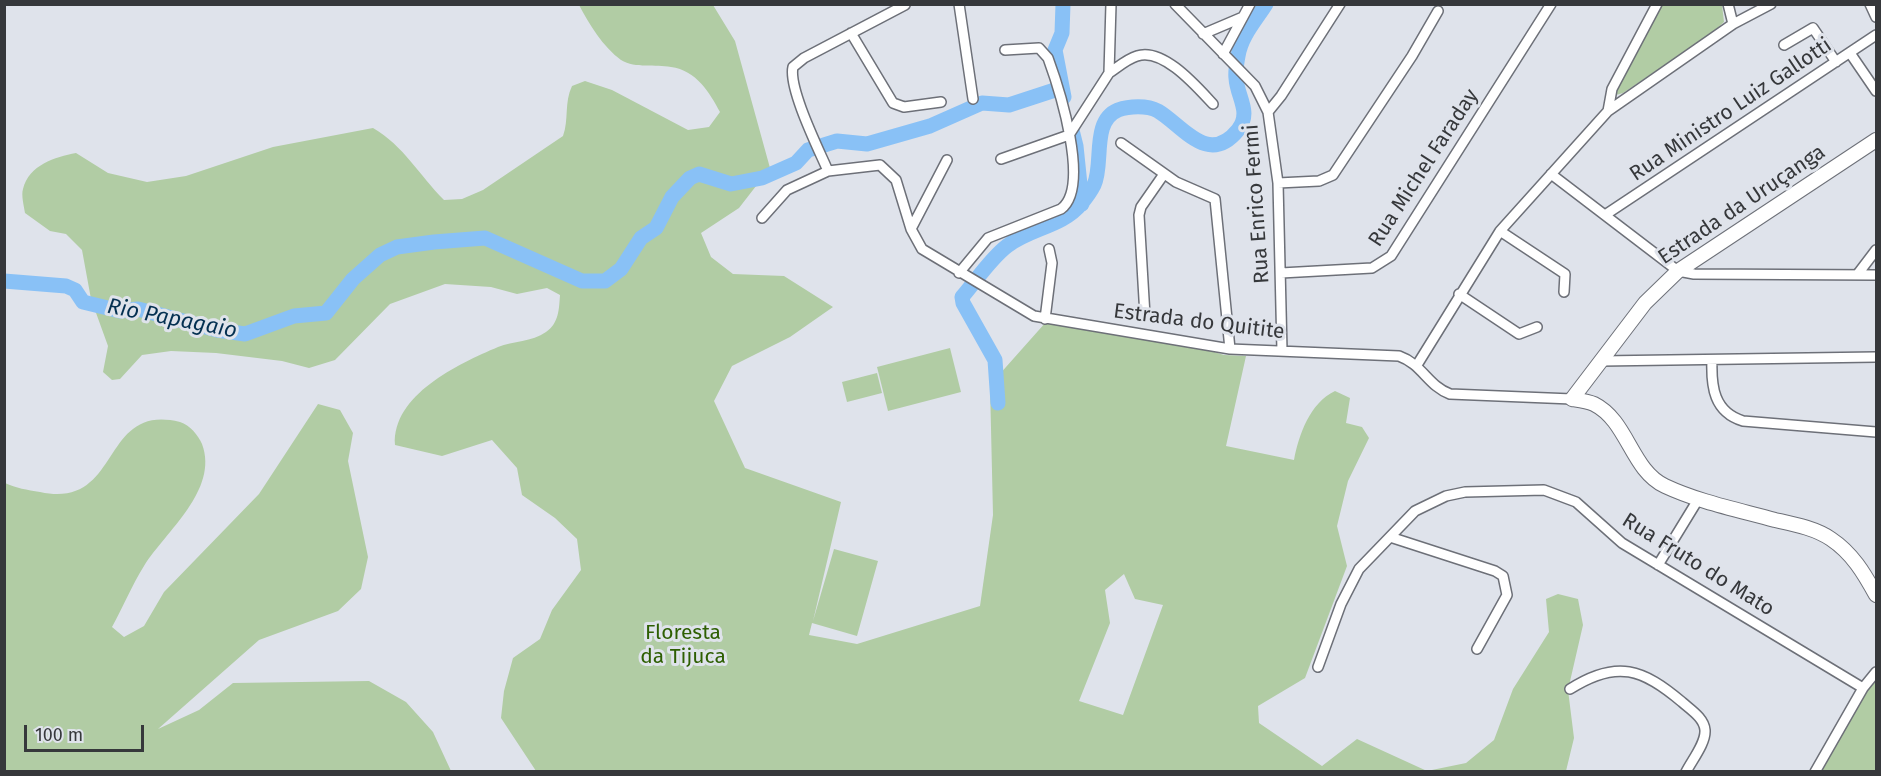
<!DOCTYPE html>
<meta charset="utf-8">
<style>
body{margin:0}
#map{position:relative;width:1881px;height:776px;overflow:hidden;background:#dfe3eb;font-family:"Fira Sans",sans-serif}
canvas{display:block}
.frame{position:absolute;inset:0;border:6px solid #36383b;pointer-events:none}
.scale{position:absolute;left:24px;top:725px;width:120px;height:27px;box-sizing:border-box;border:3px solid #36383b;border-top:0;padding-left:8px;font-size:18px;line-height:21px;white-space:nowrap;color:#36383b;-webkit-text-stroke:4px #dfe3eb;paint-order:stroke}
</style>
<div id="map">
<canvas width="1881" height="776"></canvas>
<div class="frame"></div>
<div class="scale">100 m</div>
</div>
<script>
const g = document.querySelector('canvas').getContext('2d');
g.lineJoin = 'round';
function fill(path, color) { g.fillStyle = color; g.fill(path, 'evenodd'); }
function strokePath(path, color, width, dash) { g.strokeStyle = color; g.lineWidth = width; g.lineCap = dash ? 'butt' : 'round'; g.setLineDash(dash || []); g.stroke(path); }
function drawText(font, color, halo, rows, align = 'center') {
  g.font = font + ' "Fira Sans",sans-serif'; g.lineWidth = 6; g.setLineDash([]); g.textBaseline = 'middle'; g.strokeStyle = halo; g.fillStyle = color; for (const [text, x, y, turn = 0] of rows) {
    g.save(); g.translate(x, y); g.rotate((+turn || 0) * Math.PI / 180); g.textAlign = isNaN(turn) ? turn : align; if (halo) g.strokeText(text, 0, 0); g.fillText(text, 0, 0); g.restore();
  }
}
const green = new Path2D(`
 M579 5H713L735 41 770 168 739 208 701 233 711 257 733 274 784 276 833 307 790 337 732 366 714 401 745 468 841 502 813 621 834 549 878 561 857 636 812 623 809 635 857 644 980 606 993 515 990 385 1046 322 1201 348 1224 355 1246 356 1226 446 1294 460C1299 434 1310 403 1335 391L1350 398 1346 423 1362 427 1369 438 1348 481 1337 526 1347 566 1305 678 1258 706 1259 723 1322 766 1357 739 1427 771 1466 763 1494 740 1513 689 1549 632 1546 599 1558 594 1578 599 1583 625 1568 690 1574 738 1566 771H536L501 718 504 691 513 658 540 639 552 610 581 570 577 539 555 518 522 495 517 468 492 440 442 456 395 445C392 395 458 364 498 347 513 341 532 342 546 332 559 323 559 309 560 295L547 288 517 294 491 287 445 284 390 304 335 360 309 368 282 361 216 353 171 351 142 355 120 379 112 380 103 372 108 346 91 299 82 250 66 234 50 231 25 213C24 206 21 195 23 189 29 165 55 157 76 153L108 173 147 182 186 176 273 147 373 128C404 146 419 175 444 200L462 199 483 190 563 136C569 119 564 103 572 86L585 81 612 90 688 130 709 127 720 112C710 93 696 70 671 67 655 64 636 69 621 60 603 47 589 24 579 5ZM1124 574 1135 599 1163 605 1123 715 1079 701 1110 623 1105 590Z
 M1659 5H1722L1724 22 1711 34 1623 93 1616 95 1614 88Z
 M950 348 961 392 888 411 877 367Z
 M877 373 882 393 847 402 842 382Z
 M318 404 340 410 353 433 348 461 368 557 361 589 338 611 259 640 158 729 199 710 233 683 369 681 406 702 433 732 451 771H5V483C16 488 27 490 40 492 123 510 99 402 180 422 190 425 198 435 202 444 219 490 166 531 144 566 132 585 123 607 112 627L124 637 144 626 164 592 259 494Z
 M1876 681V771L1821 772 1864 695Z`);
const river = new Path2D(`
 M1063 4 1062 33 1055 50 1064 97
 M1071 126 1076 146 1082 204
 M4 281 66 286 75 290 83 302 120 311 138 309 217 330 245 334 294 316 326 313 353 279 380 255 397 247 434 242 485 238 582 281H605L621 269 641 238 656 228 672 197 690 178 699 174 731 184 762 178 796 163 808 150 837 141 867 144 930 126 982 103 1009 105 1061 88
 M998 403 995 360 963 303 962 297C976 281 990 259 1007 246 1030 228 1062 227 1081 204 1086 198 1091 191 1094 185 1104 164 1091 121 1118 110 1129 106 1147 105 1158 111 1182 125 1208 167 1238 130 1252 112 1237 97 1236 78 1235 72 1237 62 1238 56 1241 36 1256 20 1266 4`);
const street = new Path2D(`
 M959 4 973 99
 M1175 4 1255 86 1268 112
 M1728 4 1733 24
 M1870 4 1876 17
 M851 33 893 103 904 107 941 102
 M1203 34 1243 17
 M1784 45 1813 28 1836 62
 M1850 53 1876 91
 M1223 54 1250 4
 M1109 73C1118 67 1127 59 1137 56 1163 47 1197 87 1213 104
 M1608 111 1612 89 1657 4
 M1069 135 1109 73 1111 4
 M1121 143 1176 182 1215 199 1230 349
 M1001 159 1069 135
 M828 171C819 150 788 88 793 67L804 58 905 5
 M1551 174 1678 271 1694 274 1876 275
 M1278 183 1319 181 1333 175 1412 56 1438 11
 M1605 215 1876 35
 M762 218 787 190 828 171 880 165 896 180 911 229 922 249 1034 316 1230 349 1399 356C1422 364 1428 386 1450 394L1572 399
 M911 229 947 160
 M1500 231 1565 274 1564 292
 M959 273 988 238 1061 209C1091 187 1059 88 1048 58L1039 48 1005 50
 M1281 273 1372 268 1391 256 1551 4
 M1857 275 1876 250
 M1459 294 1519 334 1537 327
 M1145 316 1139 215 1141 207 1164 174
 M1045 319 1052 263 1049 249
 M1282 351 1278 183 1268 112 1281 96 1340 4
 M1712 360C1711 387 1714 412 1743 421L1876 432
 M1601 361 1876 357
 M1417 365 1500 231 1608 111 1733 24 1771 4
 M1390 537 1495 571 1503 576 1507 595 1477 649
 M1658 565 1699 498
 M1318 667 1341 604 1359 569 1415 511 1446 496 1465 492 1544 490 1576 502 1622 543 1863 688
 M1570 689C1617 659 1643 669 1682 702 1691 710 1704 718 1705 730 1706 743 1692 760 1686 772
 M1815 772 1863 688 1876 672`);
const secondary = new Path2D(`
 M1876 140 1678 271 1645 303 1572 399C1579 400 1588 401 1594 404 1628 421 1631 470 1665 486 1699 502 1739 510 1775 520 1793 524 1815 528 1831 539 1852 553 1864 573 1876 595`);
const streetNames = [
 ["Rua Ministro Luiz Gallotti",1731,110,-34],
 ["Rua Michel Faraday",1424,168,-57],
 ["Rua Enrico Fermi",1257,204,-94],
 ["Estrada da Uruçanga",1742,205,-34],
 ["Estrada do Quitite",1199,322,7],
 ["Rua Fruto do Mato",1698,565,32]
];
const parkNames = [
 ["Floresta",683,633],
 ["da Tijuca",683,657]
];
const waterNames = [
 ["Rio Papagaio",172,319,11]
];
fill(green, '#b1cca4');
strokePath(river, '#89c1f6', 15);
strokePath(street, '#6d7078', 12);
strokePath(secondary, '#6d7078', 16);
strokePath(street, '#fff', 9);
strokePath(secondary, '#fff', 14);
drawText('21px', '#36383b', '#dfe3eb', streetNames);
drawText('21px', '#2e5f03', '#dfe3eb', parkNames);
drawText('italic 22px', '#043051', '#dfe3eb', waterNames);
</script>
